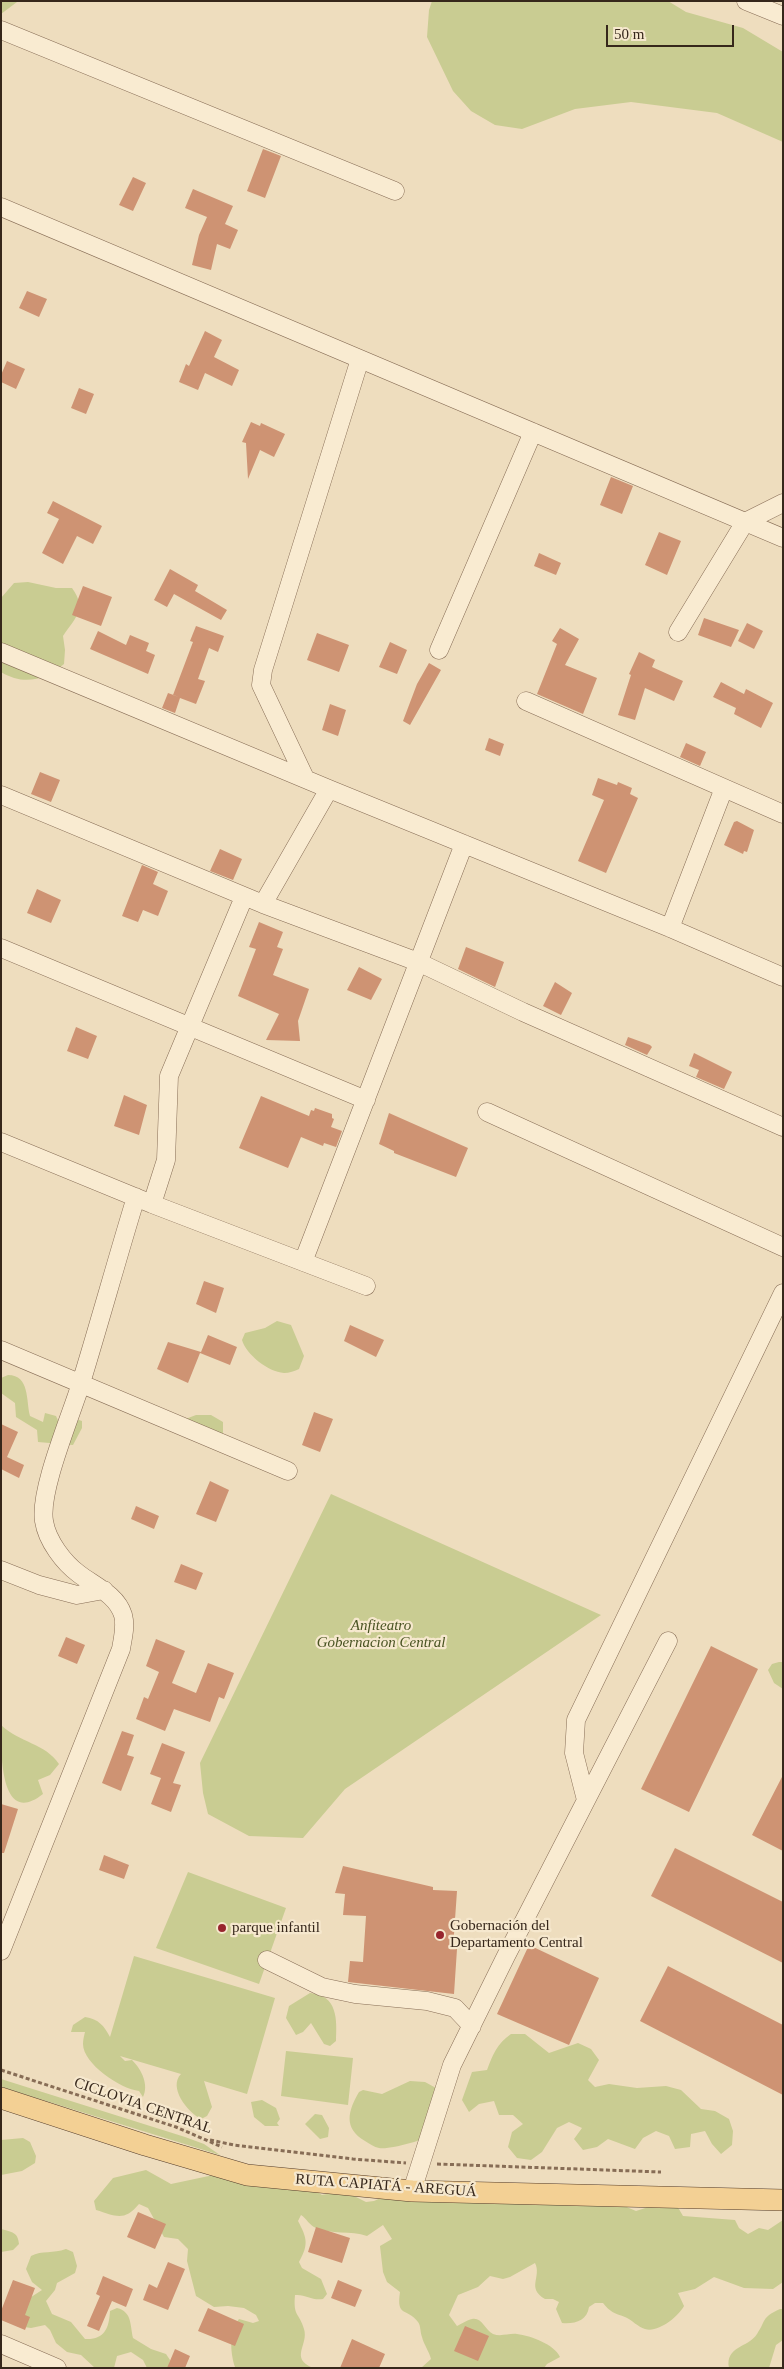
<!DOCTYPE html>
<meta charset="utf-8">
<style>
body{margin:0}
#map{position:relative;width:784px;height:2369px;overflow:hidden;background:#eeddbe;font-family:"Times New Roman",serif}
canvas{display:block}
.frame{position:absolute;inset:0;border:2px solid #36271b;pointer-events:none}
.scale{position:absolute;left:606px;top:25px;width:128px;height:22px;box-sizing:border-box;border:2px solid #36271b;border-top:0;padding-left:6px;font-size:15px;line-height:18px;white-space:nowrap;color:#36271b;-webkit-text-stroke:4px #f6e8ce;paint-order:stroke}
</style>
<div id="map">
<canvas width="784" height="2369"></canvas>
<div class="frame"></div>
<div class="scale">50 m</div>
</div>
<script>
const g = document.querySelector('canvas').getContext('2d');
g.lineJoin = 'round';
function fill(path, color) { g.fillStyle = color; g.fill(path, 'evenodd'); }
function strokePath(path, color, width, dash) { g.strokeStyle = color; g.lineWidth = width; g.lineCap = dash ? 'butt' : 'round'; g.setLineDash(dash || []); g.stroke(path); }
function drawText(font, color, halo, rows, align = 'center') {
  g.font = font + ' "Times New Roman",serif'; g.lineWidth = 4.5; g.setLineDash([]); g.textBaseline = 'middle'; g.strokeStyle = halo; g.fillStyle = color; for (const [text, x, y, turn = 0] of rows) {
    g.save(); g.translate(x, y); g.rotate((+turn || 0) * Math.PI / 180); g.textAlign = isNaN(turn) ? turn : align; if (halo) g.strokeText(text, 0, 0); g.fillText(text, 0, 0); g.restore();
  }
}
const green = new Path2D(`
 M1 1H17V2L1 14Z
 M432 1H668L686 12 743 28 783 52V142L717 113 631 102 575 109 522 129 495 125 471 111 453 91 427 37 429 10Z
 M28 582 56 588H72C87 609 76 617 63 636L65 650 64 664C45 680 24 686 1 672V598L14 583Z
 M277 1321 291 1325 304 1356 299 1369C295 1371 289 1373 284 1373 268 1372 246 1354 242 1340L245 1333 265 1328Z
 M8 1375C30 1375 26 1401 30 1416L43 1422 45 1413 56 1416 60 1425 76 1419 82 1421V1428L73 1445 38 1442 37 1430 16 1417 15 1403 1 1393V1378Z
 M196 1415H211L223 1422V1436L183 1420Z
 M331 1494 601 1615 345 1789 303 1838 249 1836 208 1814 203 1793 200 1763Z
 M779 1662H783V1689L774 1683 768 1670 772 1664Z
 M1 1725C20 1743 45 1743 59 1764L50 1775 38 1780 43 1794C0 1828 1 1753 1 1725Z
 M188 1872 286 1908 259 1984 156 1948Z
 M134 1956 275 1998 247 2094 204 2081 212 2107 207 2116 201 2119C187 2112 168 2087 181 2074L120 2056 125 2061 132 2060C142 2070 149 2085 143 2097L139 2091C121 2089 83 2064 83 2044 83 2040 84 2036 85 2032H71L73 2025 85 2017C99 2019 104 2026 110 2037Z
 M310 1993C338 1995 337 2020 336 2041L330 2046 324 2044 311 2023 303 2032 296 2035 286 2018 289 2006Z
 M511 2034H525L549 2053 578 2043 591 2049 599 2060 588 2080 595 2087 609 2084 637 2088 666 2086 681 2090 701 2109 715 2111 729 2119 733 2131 732 2145 721 2154 712 2144 705 2131 691 2134 690 2147 675 2149 669 2136 656 2131 643 2138 635 2149 608 2139 597 2147 583 2150 574 2139 582 2128 569 2122 557 2128 542 2152 531 2160 517 2158 508 2147 512 2132 523 2124 513 2115H499L494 2101 479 2104 469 2112 462 2100 472 2072 487 2070C493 2054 497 2044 511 2034Z
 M286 2051 353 2058 348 2105 281 2096Z
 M1 2079 185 2137 204 2144 220 2155 1 2087Z
 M410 2081 425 2082 436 2088V2135C424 2139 391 2150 379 2148 374 2147 370 2144 365 2141 343 2128 348 2111 359 2092L363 2090 382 2094Z
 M262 2100 276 2108 280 2119 277 2123 279 2126H265L254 2117 251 2102Z
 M315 2114 322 2115 329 2128 328 2137 320 2139 305 2124Z
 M23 2138 30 2142 36 2156 35 2163 22 2171 1 2175V2140Z
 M146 2170 171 2184 223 2173 295 2178 322 2195 344 2191 366 2202 374 2201 392 2193 617 2203 636 2211 673 2199 683 2216 735 2220 739 2228 748 2234 759 2228 768 2230 783 2220V2282L773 2289 744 2288 714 2277 695 2289 678 2293 684 2306C678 2317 658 2333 645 2329 638 2327 632 2320 625 2317 614 2313 610 2312 603 2303H595L589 2307C587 2321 575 2324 562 2323L556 2309 559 2302 553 2299H545C526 2288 542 2277 535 2263L510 2277 503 2279 490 2276 478 2287 458 2295 449 2315 457 2326C461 2324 467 2320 472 2319 482 2317 485 2330 493 2334 501 2337 509 2333 517 2334 531 2336 554 2344 560 2357L547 2364 544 2368H421L431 2359C429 2351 424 2345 422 2337 420 2332 421 2326 418 2322 407 2307 396 2318 400 2292L387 2282 383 2272 380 2246 392 2239 383 2225 367 2236C351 2230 331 2235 316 2228 309 2225 307 2219 301 2215L298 2221C307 2238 309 2244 299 2262L302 2268 321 2279 327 2294 323 2299C312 2301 306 2294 295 2295 293 2317 299 2312 304 2329 309 2345 289 2358 313 2368H241L235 2367C230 2352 229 2332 239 2319L253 2323 259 2321 256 2315 244 2308 228 2306 214 2307 196 2296 187 2261 188 2249 178 2239 164 2237 148 2208 139 2204C124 2222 116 2216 96 2210L94 2201 113 2178Z
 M1 2229C12 2232 18 2232 19 2244L13 2250 1 2252Z
 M66 2249 73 2252 77 2266 75 2273 57 2283 55 2290 46 2301 52 2314 71 2322 85 2339C104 2340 109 2329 110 2311L117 2308C132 2312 130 2324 133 2338L151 2349 166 2354 170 2360 169 2367 147 2368 143 2360 131 2352 117 2356 114 2368H95L81 2355 67 2352 56 2343 50 2330 45 2325 31 2328 24 2327 25 2301 42 2290 32 2282 26 2269 31 2256C42 2250 53 2254 66 2249Z
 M780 2309H783V2340L776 2345 769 2368H729C725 2346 748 2348 757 2334 767 2319 761 2318 780 2309Z`);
const building = new Path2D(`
 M263 149 281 156 265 198 247 191Z
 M133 177 146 183 133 211 119 205Z
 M193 189 233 206 225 224 238 230 230 249 217 244 211 270 192 265 199 235 207 217 185 208Z
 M27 291 47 299 39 317 19 308Z
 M205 331 222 340 214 357 239 370 232 386 205 373 198 390 179 382 186 364 189 366Z
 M7 361 25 369 16 389 1 382V375Z
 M79 388 94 394 86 414 71 408Z
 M251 422 260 426 261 423 285 434 274 457 260 450 248 479 246 443 242 442Z
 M611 477 633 486 622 514 600 505Z
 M53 501 102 526 93 544 77 536 63 564 42 553 59 519 47 513Z
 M659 532 681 541 667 575 645 565Z
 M539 553 561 563 556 575 534 566Z
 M170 569 198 585 195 591 227 610 221 620 174 594 167 607 154 600Z
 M83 586 112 597 101 626 72 615Z
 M704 618 739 630 731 647 698 635Z
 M747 623 763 631 754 649 738 641Z
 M196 626 224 636 218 652 209 648 198 679 205 681 196 704 180 698 175 713 162 708 168 693 179 697 173 695 193 642 190 641Z
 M560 628 579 639 565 665 597 678 583 714 537 694 557 644 552 641Z
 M98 631 126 645 130 635 149 643 146 651 155 655 148 674 90 649Z
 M317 633 349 645 339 672 307 660Z
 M390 642 407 650 397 674 379 667Z
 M639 652 655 660 652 667 683 681 674 701 645 688 635 720 618 715 631 675 629 674Z
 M429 663 441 670 410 725 403 721 417 684Z
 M721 682 744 694 746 689 773 703 761 728 734 714 736 708 713 697Z
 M330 704 346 710 338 736 322 730Z
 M489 738 504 744 500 756 485 750Z
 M686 743 706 752 700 766 680 757Z
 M40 772 60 780 51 802 31 794Z
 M598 778 617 785 618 782 632 788 630 794 638 798 606 873 578 861 604 800 592 795Z
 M737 821 754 830 747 852 744 851 743 854 724 845 734 822Z
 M220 849 242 859 233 880 210 871Z
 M142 865 158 872 153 884 168 891 158 916 143 910 138 922 122 916Z
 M37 889 61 900 51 923 27 913Z
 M259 922 283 932 277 947 283 949 273 975 309 989 298 1021 300 1041 266 1040 279 1014 238 996 256 949 249 947Z
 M466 947 504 962 495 987 458 969Z
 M359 967 382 979 371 1000 347 990Z
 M555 982 572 993 561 1015 543 1006Z
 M76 1027 97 1036 88 1059 67 1051Z
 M628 1037 650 1045 652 1047 647 1055 625 1045Z
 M694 1053 732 1072 724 1089 696 1077 699 1070 689 1066Z
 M124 1095 147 1105 139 1135 114 1126Z
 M261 1096 309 1116 311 1110 314 1111 315 1108 332 1114V1118L334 1119 331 1127 342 1131 336 1147 324 1143 323 1146 301 1137 288 1168 239 1148Z
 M389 1113 468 1148 456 1177 394 1153V1151L379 1144Z
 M204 1281 224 1288 216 1313 196 1304Z
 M350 1325 384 1340 376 1357 344 1341Z
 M208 1335 237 1347 230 1365 200 1353 188 1383 157 1369 168 1342 201 1352Z
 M314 1412 333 1419 320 1452 302 1445Z
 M1 1424 18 1432 7 1457 24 1465 19 1478 1 1469Z
 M210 1481 229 1490 216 1522 196 1514Z
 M136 1506 159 1516 154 1529 131 1519Z
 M181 1564 203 1573 196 1590 174 1582Z
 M66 1637 85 1645 77 1664 58 1656Z
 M156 1639 185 1651 172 1683 196 1693 208 1663 234 1673 224 1699 219 1697 210 1722 174 1709 165 1731 136 1719 144 1697 148 1699 159 1672 146 1666Z
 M711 1646 758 1669 689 1812 641 1789Z
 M122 1731 134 1735 127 1755 134 1757 121 1791 102 1783Z
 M162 1743 185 1752 173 1783 181 1785 171 1812 151 1804 161 1778 150 1774Z
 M783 1775V1851L752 1835Z
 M1 1804 18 1809 4 1853H1Z
 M675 1848 783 1902V1963L651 1896Z
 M104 1855 129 1865 124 1879 99 1870Z
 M343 1866 433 1887V1890L457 1891 453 1948 457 1949 454 1994 348 1982 350 1961 363 1962 366 1916 343 1915 345 1894 335 1893Z
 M529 1945 599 1978 569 2045 497 2014Z
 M668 1966 783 2025V2095L640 2021Z
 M138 2212 166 2224 155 2249 127 2237Z
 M316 2227 350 2238 342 2263 308 2252Z
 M168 2262 185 2269 168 2310 143 2300 149 2284 157 2288Z
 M103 2276 133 2289 126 2307 112 2301 99 2331 87 2326 100 2296 96 2294Z
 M13 2280 35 2288 25 2315 30 2317 25 2330 1 2320V2311Z
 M338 2280 362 2290 355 2307 331 2298Z
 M208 2308 244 2324 235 2346 198 2331Z
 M465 2326 489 2336 478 2361 454 2351Z
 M352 2339 385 2354 379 2368H340Z
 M175 2349 190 2356 185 2368H167Z`);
const path = new Path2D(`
 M1 2070 176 2127 222 2147
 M210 2140 234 2145 353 2159 406 2163
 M437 2164 661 2172`);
const minor = new Path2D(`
 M746 1 783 16
 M1 30 395 191
 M1 207 783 538
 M678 632 745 522 783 503
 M439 650 533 432
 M1 652 329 789 670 928 783 977
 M526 701 783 814
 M305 778 261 685 263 670 360 359
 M1 795 263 904 418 962 523 1012 783 1127
 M263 904 329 789
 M670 928 724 788
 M1 948 366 1100
 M487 1112 783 1247
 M1 1142 152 1204 366 1286
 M152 1204 166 1160 169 1076 244 897
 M303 1262 464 844
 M1 1350 288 1471
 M1 1570 39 1585 77 1595 104 1590
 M586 1800 574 1753 576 1720 783 1293
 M1 1951 121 1649C123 1637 126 1626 123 1615 117 1595 95 1586 79 1574 64 1563 47 1541 44 1521 39 1490 71 1416 81 1383 100 1321 117 1259 136 1197
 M267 1960 322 1987 355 1994 427 2001 455 2008 472 2026
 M412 2191 452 2065 506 1956 668 1641
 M1 2344 57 2368`);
const major = new Path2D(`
 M1 2098 145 2145 247 2175 412 2191 783 2200`);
const markers = [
 [222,1928,5,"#97252d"],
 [440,1935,5,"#97252d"]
];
const parkNames = [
 ["Anfiteatro",381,1626],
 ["Gobernacion Central",381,1643]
];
const poiNames = [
 ["Gobernación del",450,1926],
 ["Departamento Central",450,1943],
 ["parque infantil",232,1928]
];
const streetNames = [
 ["CICLOVIA CENTRAL",143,2106,19],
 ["RUTA CAPIATÁ - AREGUÁ",386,2186,4]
];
fill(green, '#c9cc92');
fill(building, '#ce9373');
strokePath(minor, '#876d56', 19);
strokePath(major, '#543c2b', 22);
strokePath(path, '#876d56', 3, [4, 2.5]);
strokePath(minor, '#f9ebd1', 18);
strokePath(major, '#f3d094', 21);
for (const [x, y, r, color] of markers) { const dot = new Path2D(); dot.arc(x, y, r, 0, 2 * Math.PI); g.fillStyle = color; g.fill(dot); strokePath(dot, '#f6e8ce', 2); }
drawText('italic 15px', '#495322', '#f6e8ce', parkNames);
drawText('15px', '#36271b', '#f6e8ce', poiNames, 'left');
drawText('15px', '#36271b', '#f6e8ce', streetNames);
</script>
